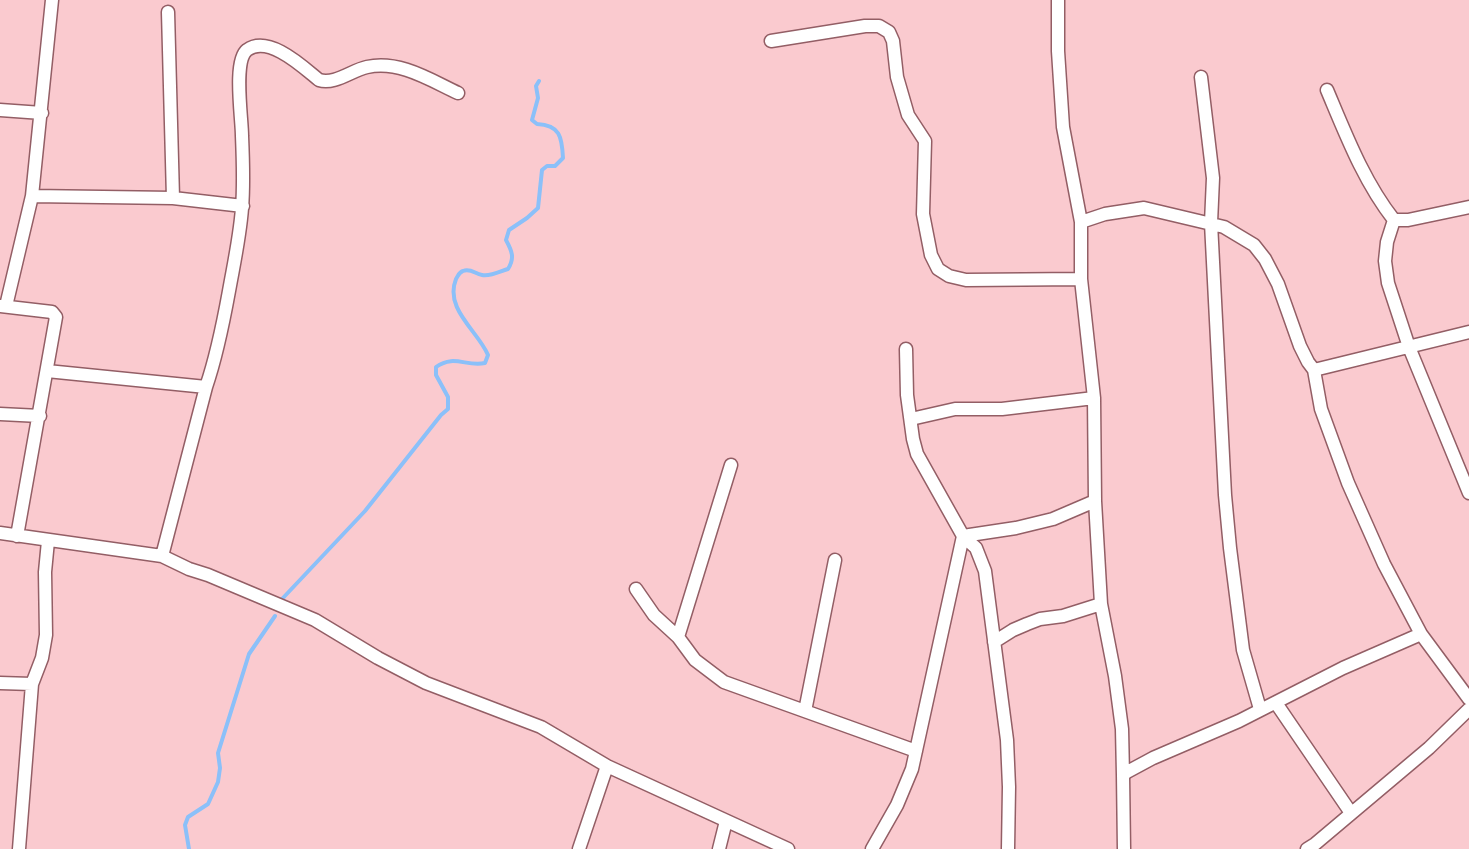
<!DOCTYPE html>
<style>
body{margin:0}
canvas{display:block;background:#facacf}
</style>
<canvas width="1469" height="849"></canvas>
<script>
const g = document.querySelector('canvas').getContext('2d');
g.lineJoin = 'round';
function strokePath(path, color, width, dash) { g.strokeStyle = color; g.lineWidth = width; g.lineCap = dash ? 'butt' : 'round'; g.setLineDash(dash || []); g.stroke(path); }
const stream = new Path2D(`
 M282 599 365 511 441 415 448 409V397L436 375V367C454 354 466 367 485 363L488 355C478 331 444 309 456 279 458 276 459 272 463 271 471 268 475 274 482 275 490 277 501 271 508 269 515 258 512 251 506 240L509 230 527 218 538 208 542 170 547 166H555L563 158C562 137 560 125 537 124L532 120 538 98 536 86 539 81
 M189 849 185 825 188 817 208 804 218 782 220 768 218 753 249 654 275 616`);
const minor = new Path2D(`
 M1058 0V51L1063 127 1081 222V279L1094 398 1095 501 1101 604 1115 676 1122 729 1123 775
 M168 12 173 198
 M771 41 865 26H879L889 32 893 41 897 77 908 115 925 141 923 214 931 255 938 269 949 276 966 280 1081 279
 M1201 77 1213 178 1211 223 1225 495 1230 548 1243 650 1260 709
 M1327 90C1346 135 1364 182 1394 220H1408L1469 207
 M0 110 42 113
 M32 196 173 198 243 206
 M1394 220 1387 242 1385 261 1388 283 1409 347 1469 493
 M1081 222 1105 214 1144 208 1224 227 1254 245 1265 259 1278 284 1300 346 1308 362 1314 370 1321 409 1348 483 1384 564 1421 634 1469 699
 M0 306 52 312 56 317 17 536
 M6 306 32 196 52 0
 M906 349 907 395 913 439 917 454 963 536 976 548 985 571 1007 740 1009 787 1008 849
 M1314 370 1469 332
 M47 371 206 387
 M0 414 40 416
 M911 419 955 409H1002L1094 398
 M0 533 162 556 189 569 208 575 315 620 378 658 426 683 541 727 607 766 788 849
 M162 556 206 387C217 355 223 324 229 291 234 263 240 236 242 208 244 184 243 159 242 136 242 118 233 61 247 50 269 34 304 68 319 80 335 85 352 70 367 67 400 60 430 80 458 93
 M636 589 654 615 678 637 695 660 724 682 916 751
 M678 637 731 465
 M994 642 1013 630 1027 624 1040 619 1063 616 1101 604
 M0 683 32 684
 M1276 703 1351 813
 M805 711 835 560
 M19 849 32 684 42 658 46 635 45 572 48 541
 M579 849 607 766
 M719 849 726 821
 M872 849 897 805 912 769 963 536 1016 528 1053 519 1095 501
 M1124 849 1123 775 1127 772 1153 758 1239 721 1343 668 1421 634
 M1307 849 1315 844 1429 748 1469 709`);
strokePath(stream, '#8bc0f9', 4);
strokePath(minor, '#935e65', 15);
strokePath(minor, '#fff', 12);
</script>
